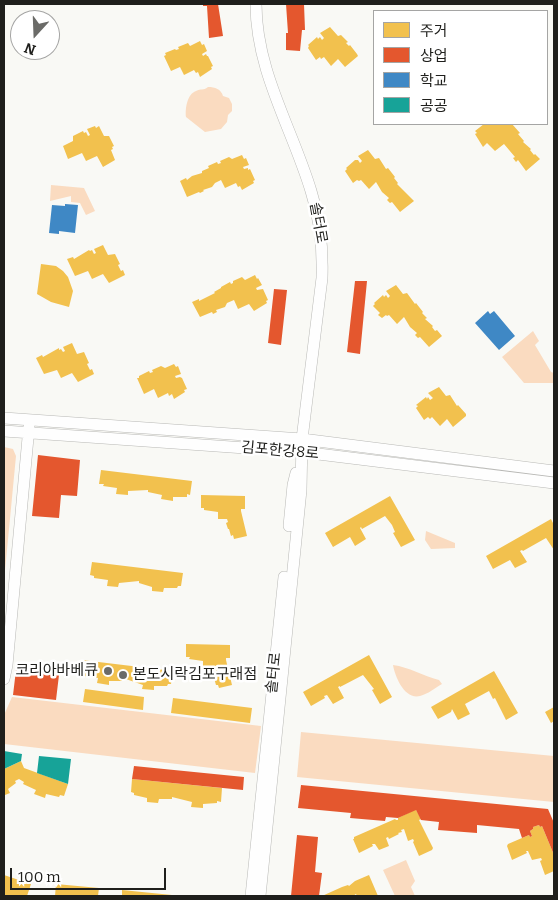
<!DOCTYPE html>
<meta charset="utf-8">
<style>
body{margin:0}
#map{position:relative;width:558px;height:900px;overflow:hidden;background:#f9f9f5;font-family:Bitter,"Noto Sans KR",serif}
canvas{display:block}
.frame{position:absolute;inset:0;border:5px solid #1f1f1c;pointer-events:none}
.legend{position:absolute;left:373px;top:10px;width:175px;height:115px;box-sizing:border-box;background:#fff;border:1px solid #a5a5a4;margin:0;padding:6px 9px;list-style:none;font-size:15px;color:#1f1f1c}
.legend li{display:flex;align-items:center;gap:10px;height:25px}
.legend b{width:25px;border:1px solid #a5a5a4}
.north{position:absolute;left:10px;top:10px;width:50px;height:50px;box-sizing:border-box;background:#fff;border:1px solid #a5a5a4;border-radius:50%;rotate:200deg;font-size:14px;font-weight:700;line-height:20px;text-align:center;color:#1f1f1c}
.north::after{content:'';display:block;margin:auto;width:18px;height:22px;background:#6b6b68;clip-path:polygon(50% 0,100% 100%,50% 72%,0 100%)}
.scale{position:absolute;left:10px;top:868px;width:156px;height:22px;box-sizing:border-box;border:2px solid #1f1f1c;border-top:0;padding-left:6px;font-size:15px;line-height:18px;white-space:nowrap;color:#1f1f1c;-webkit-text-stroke:4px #fff;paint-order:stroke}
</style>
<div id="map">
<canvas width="558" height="900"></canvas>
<div class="frame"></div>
<ul class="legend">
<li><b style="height:14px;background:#f2c14e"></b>주거</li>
<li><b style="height:14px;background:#e4572e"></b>상업</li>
<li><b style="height:14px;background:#3f88c5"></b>학교</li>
<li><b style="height:14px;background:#17a398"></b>공공</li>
</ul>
<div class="north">N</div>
<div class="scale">100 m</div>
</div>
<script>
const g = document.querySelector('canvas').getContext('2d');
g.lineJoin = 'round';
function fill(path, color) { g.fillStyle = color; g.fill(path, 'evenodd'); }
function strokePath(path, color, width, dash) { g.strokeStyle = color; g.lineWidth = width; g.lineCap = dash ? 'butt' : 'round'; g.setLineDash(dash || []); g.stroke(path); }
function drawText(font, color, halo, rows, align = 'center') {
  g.font = font + ' Bitter,"Noto Sans KR",serif'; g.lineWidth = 5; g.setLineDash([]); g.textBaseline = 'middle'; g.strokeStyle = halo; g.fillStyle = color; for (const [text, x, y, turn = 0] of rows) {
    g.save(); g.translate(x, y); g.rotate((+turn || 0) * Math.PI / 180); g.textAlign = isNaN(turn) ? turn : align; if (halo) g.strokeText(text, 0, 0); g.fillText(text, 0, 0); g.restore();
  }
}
const green = new Path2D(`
 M208 87C215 87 221 89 223 96L229 98 232 104V111L228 115 227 122 221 129 205 132 186 117C185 109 187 94 196 91 201 88 203 91 208 87Z
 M51 185 84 188 95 211 86 215 80 203 71 202V196L50 201Z
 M533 331 539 341 535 345 551 372 554 373V383H524L502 357Z
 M4 447 13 449 16 456 4 581Z
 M426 531 455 543V548L431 549 425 540Z
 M393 665C409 667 423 676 439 680L442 684C435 688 428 694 420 696 405 700 395 677 393 665Z
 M12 697 261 726 255 773 4 744V715Z
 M301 732 554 756V802L297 777Z
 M406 860 415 881 411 887 415 896H395L383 870Z`);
const homes = new Path2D(`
 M330 27 338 36 341 35 348 42 346 43 349 46 350 45 357 54 358 56 345 67 338 59 331 66 324 57 321 59 320 57 316 60 308 48 309 46 308 45 317 37 318 39 320 37 322 40 324 38 320 33Z
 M200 41 202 45 204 44 207 51 202 54 203 56 206 54 207 56H208L213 66 211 67 212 69 200 77 198 72 196 73 194 70 184 75 180 67 171 71 164 56 166 55 165 53 175 49 176 50 179 49 178 47 188 43 190 46Z
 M484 124 489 125 490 124H512L520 133 518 134 524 141 523 142 531 149 530 150 534 155 535 154 540 159 526 171 518 160 516 162 513 158 515 157 504 144 495 151 487 143 483 147 475 134 477 133 475 131Z
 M95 126 96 128 99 126 104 136H109L114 146 112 147 113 149 111 150 115 160 103 167 97 156 86 161 82 153 68 159 63 146 73 141V136L83 131 84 133 86 132 88 136 90 135 87 129Z
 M368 150 375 159 379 158 386 169 388 168 395 177 394 178 398 183 397 184 414 201 400 212 392 202 390 203 387 200 389 198 382 192 376 182 369 189 361 180 359 181 357 180 353 183 345 171 347 169 346 168 355 160H358L360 163 362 161 358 156Z
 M242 155 244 159 246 158 249 165 243 167 244 169 248 168V170L250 169 255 180 253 181 254 183 242 190 240 186 238 187 236 183 225 188 221 180 215 183 212 187 203 190 204 191 200 193 199 192 187 197 180 181 186 178 187 180 192 176 202 173V171L209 168 208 166 217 162 218 164 221 163 220 161 229 157 232 159Z
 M103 245 108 255 115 254 120 264 118 265 121 271 123 270 125 275 109 283 103 274 92 279 88 271 75 276 67 259 73 257 74 259 89 250 90 251 92 250 94 254 96 253 94 249Z
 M41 264 56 266 63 271 68 277 73 291 69 307 51 302 37 294Z
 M255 275 257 279 258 278 262 285 256 288 257 290 263 289 268 300 266 301 267 303 254 311 249 304 238 309 234 300 227 303 225 307 216 310 217 312 213 314 212 312 200 317 192 302 199 299V301L215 293 214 292 221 288V287L230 282 231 284 233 283V281L242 277 245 280Z
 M396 285 403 294 407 293 415 304 416 303 423 312 422 313 427 318 425 319 433 326 432 327 435 331 437 330 442 336 429 347 420 337 418 338 415 335 417 333 410 327 404 317 397 324 389 315 387 316 386 315 382 318 378 315 380 313 373 306 375 304 374 303 383 295 384 297 386 295 388 298 390 296 386 291Z
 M72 343 77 354 84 352 89 363 87 364 90 370 92 369 94 374 78 382 72 373 61 378 57 370 44 374 36 358 42 355 43 357 59 348V350L61 349 63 352 65 351 63 347Z
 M174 364 176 367 178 366 181 374 175 376 176 378 180 377 182 378 187 389 184 390 185 392 174 399 172 394 169 396 168 393 158 398 154 389 144 394 137 378H139V376L149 371 150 373 153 372 152 370 161 366 165 368Z
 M439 387 446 396 450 395 457 406 458 405 466 414V416L453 427 447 419 440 426 432 417 430 419 428 417 424 420 416 408 418 406 416 405 426 397 427 399 428 397 430 400 433 398 428 393Z
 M101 470 192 481 190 495 187 494V497H173V501L161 499 162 495 148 492V490L128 491V495L116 494 117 488 103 486 104 484H99Z
 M201 495 245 496V509H241V511L247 536 234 539 233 535 231 536 229 529H228L226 523 228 522 227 519H218V512L204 510V508H201Z
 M390 496 415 540 401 547 393 533 395 532 392 525 385 516 362 529 361 527 360 528 366 539 355 546 350 537 333 547 325 533Z
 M551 519 554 525V550L546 538 523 551 522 550 520 551 527 562 515 568 510 560 493 569 486 556Z
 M92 562 183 573 181 586H178L177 588H164L163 592 152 591V587L139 583V581L119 583 118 587 107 586 108 580 94 578V576L90 575Z
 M186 644 230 645V658H226V660L232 685 219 688 218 685H216L214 678H213L211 672 213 671V668H203V661L189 659 190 657H186Z
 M369 655 392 697 380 704 372 690 374 689 363 675 340 687V686L338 687 344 698 333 704 327 695 324 696 325 698 311 706 303 692Z
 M82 660 173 671 171 684H168L167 686H154V690L142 689 143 685 123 678 122 681H109V685L97 683 98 678 84 676V674L80 673Z
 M494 671 518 713 506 720 495 698 493 699 489 691 465 704 470 714 458 720 452 709 451 712 438 719 431 707Z
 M85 689 144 697 143 710 83 702Z
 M173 698 252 708 250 723 171 713Z
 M554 707V721L551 723 545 712Z
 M21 761 24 768 68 784 64 796 60 795 59 797 46 794 45 798 34 794 36 790 23 784 24 782 19 779 15 781 16 783 8 789 10 793 5 795 4 792V769Z
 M132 779 222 788 221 802 217 801V803L203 804V808L191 807 192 802 172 797V799H159L158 803 147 802V798L134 795V793L131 792Z
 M414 810H416L421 819 419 820 433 848 432 850 419 856 413 842 414 841 413 839 408 841 404 829 401 830 402 832 398 833 399 834 389 839 388 837 386 838 389 846 379 850 375 844H372L373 846 359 853 353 839H354V837L395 819 396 820H398V818Z
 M539 825 540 827 542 826 554 855V871L545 875 540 861 542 860 541 858 532 860 528 851H526L527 853 512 860 507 846 508 844 529 835 530 837 532 836 530 831 533 829V827Z
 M4 875 31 884 27 896 9 895V896H4Z
 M369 875 378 896H357L356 894 353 896H322L342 887 348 885 349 886 355 881Z
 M56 884 99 888 98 896H55Z
 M122 890 172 895 171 896H122Z`);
const shops = new Path2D(`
 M203 4H218L223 36 209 38 207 6H203Z
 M286 4H304L305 30H302L300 51 286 50V33H288Z
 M355 281H367L360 354 347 352Z
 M274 289 287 290 281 345 268 343Z
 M38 455 80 460 77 496 61 495 59 518 32 516Z
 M16 670 59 675 56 700 13 695Z
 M134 766 244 777 243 790 132 779Z
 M301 785 548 809 554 823V855L542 826 540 827 539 825 533 827V829L530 831 532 836 530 837 529 835 522 838 519 829 477 825V833L438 830 439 822 421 820 416 810 398 818 386 817 385 821 350 818 351 813 298 808Z
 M297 835 318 837 315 872 322 873 319 896H291Z`);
const schools = new Path2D(`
 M65 204 78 205 75 233 59 231V234L49 233 52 205 65 206Z
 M488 311 490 314 494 311 515 336 499 350 475 323Z`);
const public = new Path2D(`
 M4 751 22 754 21 761 4 769Z
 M39 756 71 759 68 784 37 773Z`);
const minor = new Path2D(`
 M256 4C256 71 292 128 311 191 320 219 323 249 322 278L302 439 301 490 260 896
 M4 418 302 439 554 471
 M4 431 302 452 554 483
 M289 526 293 485 296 473
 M4 679 7 665 29 427
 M251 896 284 577`);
const markers = [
 [108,671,5,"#6b6b68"],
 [123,675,5,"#6b6b68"]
];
const streetNames = [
 ["솔터로",318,223,80],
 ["김포한강8로",280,451,5],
 ["솔터로",274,673,-84]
];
const poiNames = [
 ["코리아바베큐",98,671],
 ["본도시락김포구래점",133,675,"left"]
];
fill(green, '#fadbc0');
fill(homes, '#f2c14e');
fill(shops, '#e4572e');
fill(schools, '#3f88c5');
fill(public, '#17a398');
strokePath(minor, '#b8b8b5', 12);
strokePath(minor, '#fefefe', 11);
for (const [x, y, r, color] of markers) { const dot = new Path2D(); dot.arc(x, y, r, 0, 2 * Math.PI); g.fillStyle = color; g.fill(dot); strokePath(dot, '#fff', 2); }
drawText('15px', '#1f1f1c', '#fff', streetNames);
drawText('15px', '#1f1f1c', '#fff', poiNames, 'right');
</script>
